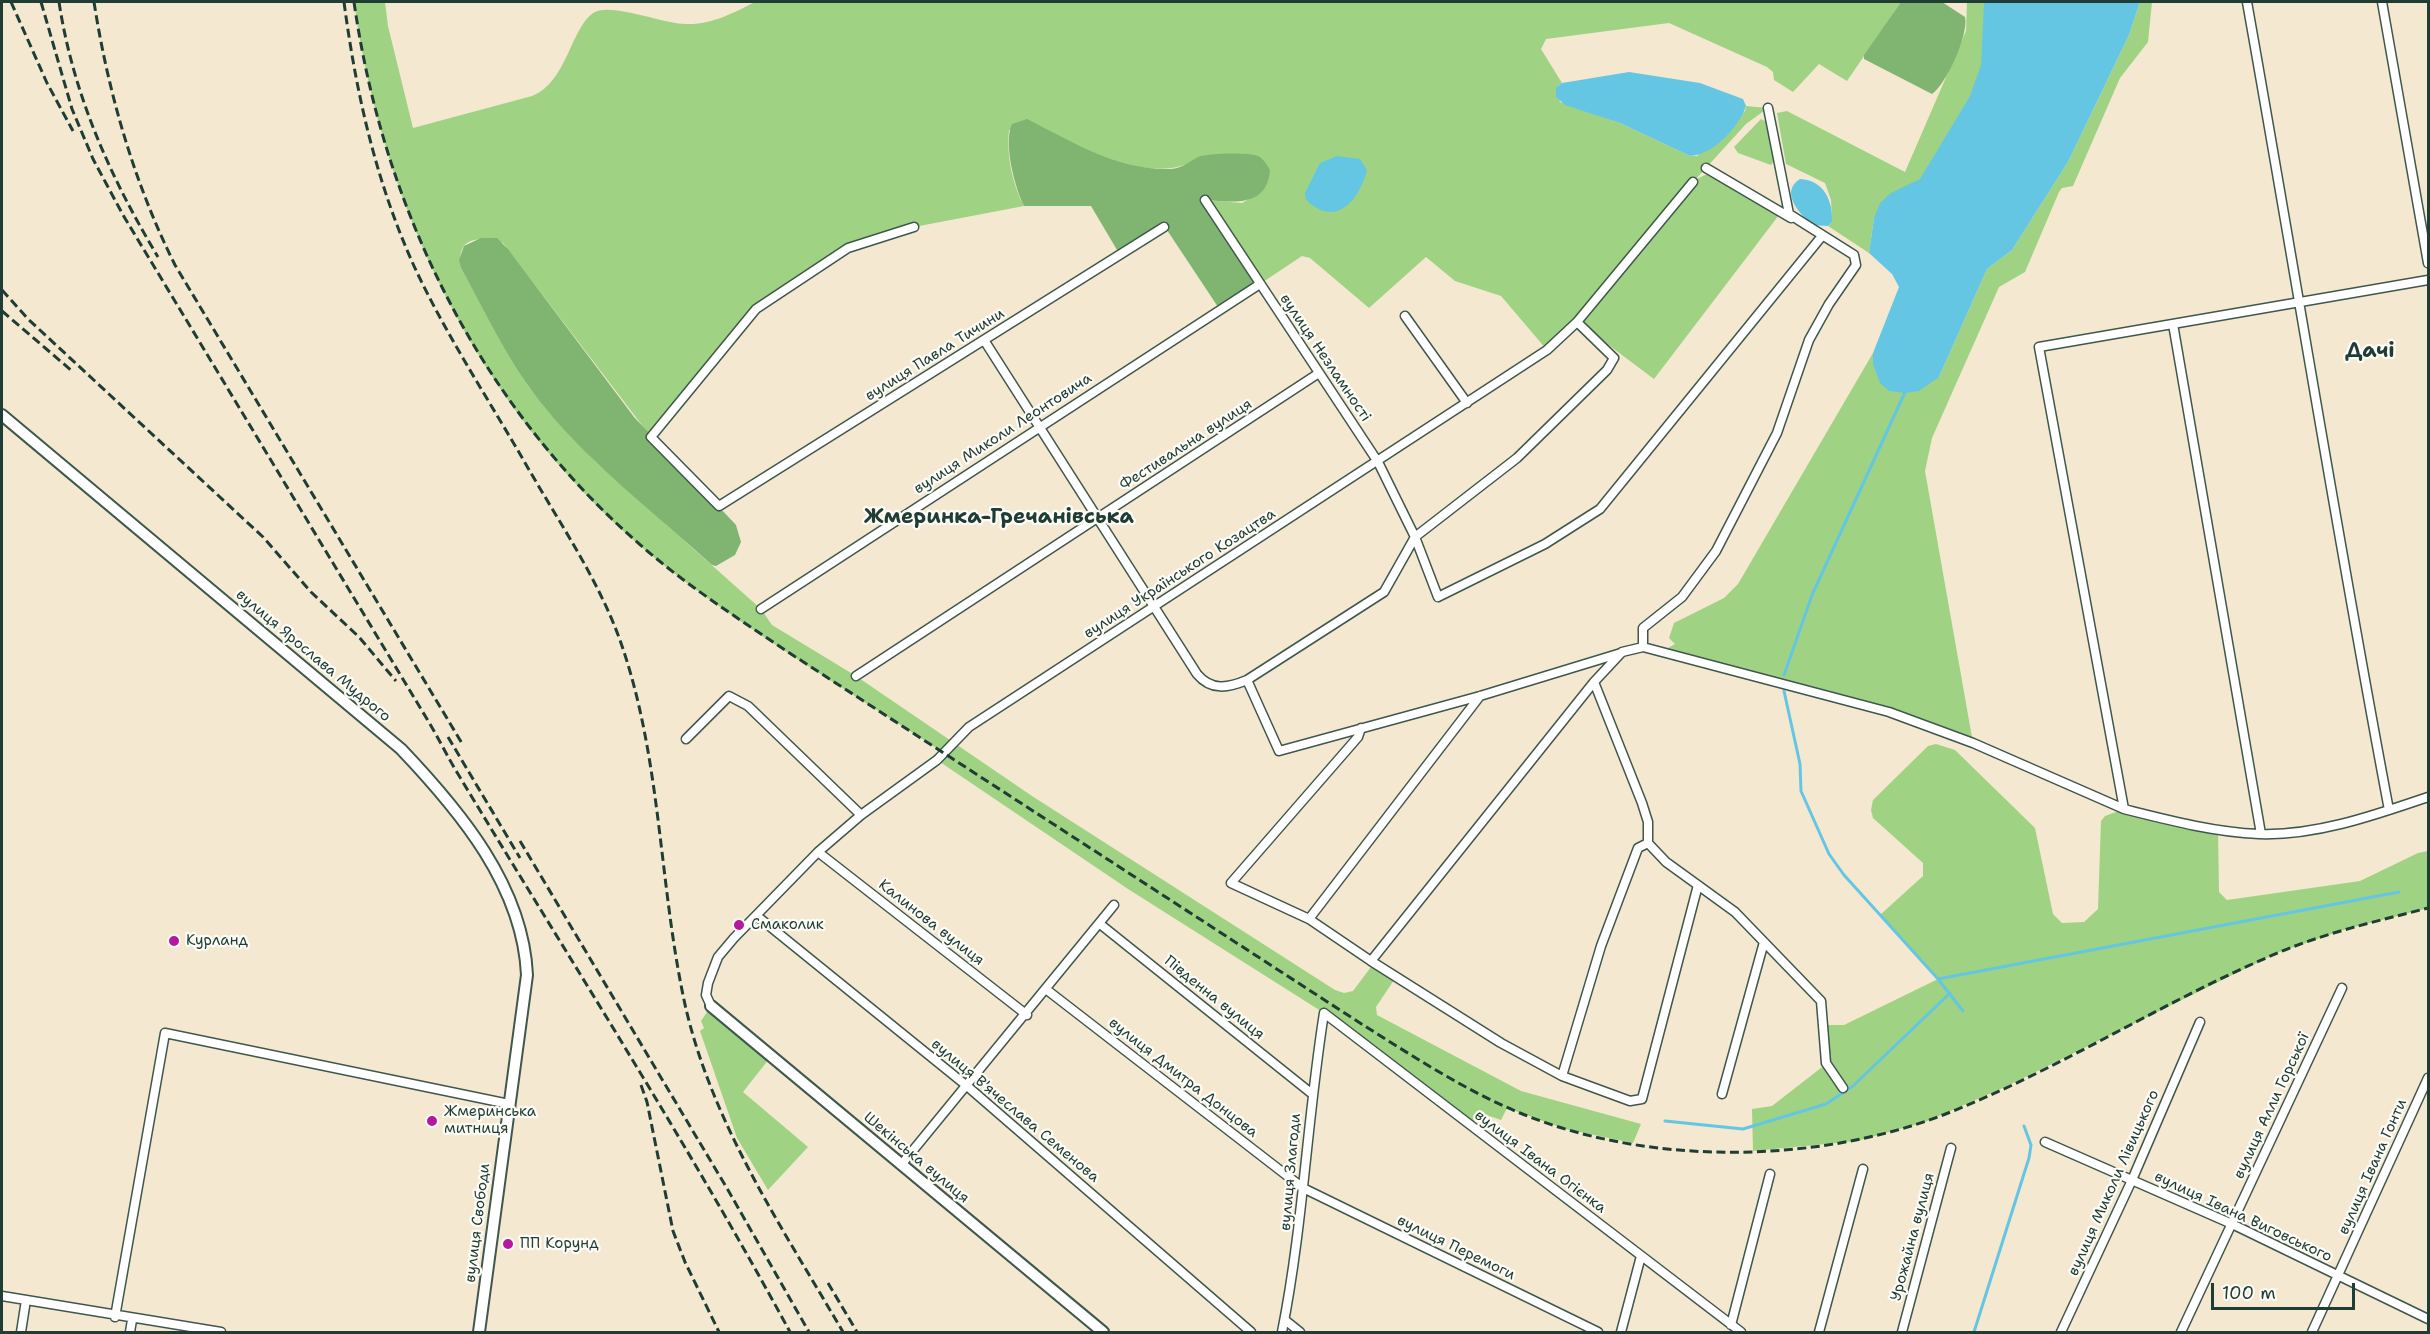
<!DOCTYPE html>
<meta charset="utf-8">
<style>
body{margin:0}
#map{position:relative;width:2430px;height:1334px;overflow:hidden;background:#f4e8d1;font-family:"Shantell Sans",sans-serif}
canvas{display:block}
.frame{position:absolute;inset:0;border:3px solid #1f3d34;pointer-events:none}
.scale{position:absolute;left:2211px;top:1283px;width:144px;height:27px;box-sizing:border-box;border:3px solid #1f3d34;border-top:0;padding-left:8px;font-size:18px;line-height:21px;white-space:nowrap;color:#1f3d34;-webkit-text-stroke:4px #fdfcf7;paint-order:stroke}
</style>
<div id="map">
<canvas width="2430" height="1334"></canvas>
<div class="frame"></div>
<div class="scale">100 m</div>
</div>
<script>
const g = document.querySelector('canvas').getContext('2d');
g.lineJoin = 'round';
function fill(path, color) { g.fillStyle = color; g.fill(path, 'evenodd'); }
function strokePath(path, color, width, dash) { g.strokeStyle = color; g.lineWidth = width; g.lineCap = dash ? 'butt' : 'round'; g.setLineDash(dash || []); g.stroke(path); }
function drawText(font, color, halo, rows, align = 'center') {
  g.font = font + ' "Shantell Sans",sans-serif'; g.lineWidth = 4.5; g.setLineDash([]); g.textBaseline = 'middle'; g.strokeStyle = halo; g.fillStyle = color; for (const [text, x, y, turn = 0] of rows) {
    g.save(); g.translate(x, y); g.rotate((+turn || 0) * Math.PI / 180); g.textAlign = isNaN(turn) ? turn : align; if (halo) g.strokeText(text, 0, 0); g.fillText(text, 0, 0); g.restore();
  }
}
const green = new Path2D(`
 M354 2H385L388 26 413 128 532 96C568 82 571 25 595 12 612 3 664 24 686 24 712 25 733 13 755 2H1901L1847 81 1819 64 1793 92 1774 80 1773 72 1767 67 1669 23 1546 39 1541 49 1562 83 1556 87 1560 102 1620 123 1690 156H1697L1745 111 1746 106 1768 108 1746 124 1695 180 1707 174 1779 215 1654 379 1578 322 1547 350 1501 296 1455 281 1426 257 1369 308 1310 258 1302 256 1260 284 1205 200 1242 203 1257 194 1197 158C1161 189 1052 143 1009 130 1006 154 1013 186 1024 206L914 227 866 241 756 309 651 437 503 243C479 237 456 235 461 268L528 386 546 409 596 462 761 609 772 625 856 676 1032 796 1335 990 1344 993 1353 991 1374 963 1396 977 1376 1007 1377 1015 1521 1091 1641 1124 1633 1143 1565 1129 1507 1108 1501 1120 1481 1113 1471 1126 1324 1013 1128 889 937 760 944 753C849 691 750 633 661 563 488 425 384 218 354 2Z
 M1967 2H1992L1987 66 1937 167 1874 218 1869 253 1828 226 1832 222 1831 200 1825 183 1786 164 1777 113 1787 111 1905 172 1966 31Z
 M2140 2H2152L2148 42 2120 78 2073 186 2062 188 2059 192 2025 272 1999 287 1932 438 1925 471 1973 743 1933 728 1661 652 1675 644 1669 638 1674 623 1724 598 1738 584 1873 353 1887 377H1939L1987 269 2012 250 2068 162 2129 35Z
 M1761 119 1767 122 1774 161 1771 165 1738 153 1734 147Z
 M1936 744 1955 750 2035 828 2053 914 2062 923 2084 922 2098 909 2101 821 2105 816 2124 809 2218 830 2219 892 2227 900 2360 881 2418 853 2428 851V908L2343 930 2277 953 2005 1087 1925 1122 1857 1141 1753 1151 1752 1109 1772 1106 1826 1064 1823 1025H1844L1938 979 1880 915 1923 876V863L1873 818 1871 810 1873 800 1928 746Z
 M709 1009 769 1059 743 1092 808 1147 768 1190 737 1138 700 1031 704 1028 701 1021Z`);
const forest = new Path2D(`
 M1901 2H1942L1965 17C1969 34 1946 85 1932 94L1864 59V55Z
 M1027 119C1073 142 1116 170 1169 169 1182 169 1188 162 1198 157 1207 153 1249 152 1258 156 1264 159 1267 165 1270 170 1267 208 1233 202 1206 200L1260 284 1220 310 1165 227 1120 255 1091 206H1024C1015 188 1003 143 1012 124Z
 M481 238H497L508 249 634 417 736 525 741 542 735 555 716 566 712 565C656 514 594 467 546 409 511 367 487 315 461 268L459 260 464 246Z`);
const water = new Path2D(`
 M1984 2H2140L2129 35 2068 162 2012 250 1987 269 1939 377 1919 391 1905 393 1889 391 1880 383 1873 364V353L1899 287 1892 274 1869 253 1874 218 1880 203 1891 193 1920 179 1970 96 1981 65Z
 M1629 72 1700 83 1743 99 1746 106C1739 127 1713 155 1690 156L1620 123 1565 105 1556 97V87L1562 83Z
 M1337 156 1360 159 1367 170C1361 194 1342 224 1315 207 1309 203 1305 201 1305 193L1320 163Z
 M1800 179C1824 180 1833 201 1832 222L1828 226 1812 225C1800 214 1779 192 1800 179Z`);
const stream = new Path2D(`
 M1784 675 1812 595 1906 390
 M1784 691 1800 764 1801 791 1829 854 1844 875 1938 979 1963 1011
 M1938 979 2399 892
 M1665 1121 1743 1129 1826 1104 1853 1086 1950 993
 M1974 1332 2029 1158 2031 1145 2024 1126`);
const minor = new Path2D(`
 M2247 2C2295 271 2338 541 2389 810
 M2382 2 2428 263
 M1768 108 1789 214 1854 255 1856 265 1829 304 1809 340 1777 433 1716 551 1682 597 1643 628V647L1889 712 1973 743 2124 809
 M1706 168 1791 218
 M1205 200 1378 462 1415 537 1438 597 1545 544 1600 509 1822 236
 M914 227 848 248 756 309 651 437 719 506 1164 227
 M2428 280 2039 347 2124 809C2168 820 2213 832 2259 834 2316 836 2375 815 2428 797
 M1405 316 1467 403
 M2173 324 2261 834
 M984 340 1197 674C1211 691 1228 688 1247 680L1384 592 1415 537 1517 458 1607 370 1614 358 1577 322
 M761 609 1260 284
 M1643 647 1622 652 1594 682 1642 803 1648 822V843L1666 862 1735 912 1821 1001 1826 1063 1843 1088
 M856 676 1319 373
 M1247 680 1279 751 1480 696 1621 653
 M1480 696 1309 919 1371 961 1594 682
 M686 739 729 696 748 706 861 815
 M818 852 1027 1015
 M757 916 967 1086 1251 1332
 M1309 919 1231 883 1358 737 1361 728
 M1100 924 1311 1093
 M1371 961 1501 1043 1562 1076 1601 946 1638 848 1648 843
 M1047 990 1303 1188 1598 1332
 M711 1006 706 995 708 983 718 957 734 938 818 852 861 815 937 760 969 727 1547 350 1577 322 1693 182
 M1562 1076 1630 1101 1642 1099 1698 885
 M1722 1094 1764 942
 M2045 1142 2232 1224 2428 1319
 M901 1165 1114 905
 M2 1296 221 1332
 M115 1317 165 1033 509 1104
 M1285 1320 1300 1332
 M1731 1325 1770 1174
 M21 1332 26 1300
 M130 1332 132 1320
 M1282 1332C1303 1227 1307 1120 1324 1013L1741 1332
 M1621 1332 1641 1256
 M1819 1332 1863 1169
 M1902 1332 1951 1148
 M2061 1332 2132 1180 2200 1022
 M2181 1332 2342 988
 M2312 1332 2428 1078`);
const tertiary = new Path2D(`
 M2 415 401 749C460 811 523 886 527 975L479 1332
 M711 1006 1103 1332`);
const rail = new Path2D(`
 M11 2 47 83 73 131
 M41 2 72 109 93 159 123 215 427 719C438 737 447 756 458 774 570 960 687 1142 790 1332
 M59 2C73 94 110 177 158 257
 M94 2C108 92 134 183 175 265L463 745
 M344 2C356 93 376 182 414 266 445 333 487 397 524 461 558 521 600 581 622 646 662 763 659 889 686 1009 714 1127 783 1229 843 1332
 M354 2C384 213 482 409 645 549 689 587 739 619 788 652L1360 1023C1411 1055 1464 1090 1520 1113 1648 1166 1815 1164 1943 1115 2059 1070 2165 1000 2280 952 2328 932 2378 921 2428 908
 M2 290 28 319 263 537 311 592 359 637 396 681
 M2 311 72 371
 M448 737 520 858
 M520 841 728 1190 809 1332
 M641 1085 647 1102 673 1231 685 1262 719 1332
 M828 1283 857 1332`);
const markers = [
 [739,925,6,"#b5179e"],
 [174,941,6,"#b5179e"],
 [432,1121,6,"#b5179e"],
 [508,1244,6,"#b5179e"]
];
const streetNames = [
 ["вулиця Павла Тичини",935,355,-32],
 ["вулиця Незламності",1325,358,56],
 ["вулиця Миколи Леонтовича",1003,434,-33],
 ["Фестивальна вулиця",1186,445,-33],
 ["вулиця Українського Козацтва",1180,574,-33],
 ["вулиця Ярослава Мудрого",313,656,40],
 ["Калинова вулиця",931,923,38],
 ["Південна вулиця",1214,998,39],
 ["вулиця Дмитра Донцова",1183,1078,38],
 ["вулиця Алли Горської",2272,1106,-65],
 ["вулиця В'ячеслава Семенова",1015,1111,40],
 ["Шекінська вулиця",916,1158,40],
 ["вулиця Івана Огієнка",1540,1162,37],
 ["вулиця Івана Гонти",2373,1167,-66],
 ["вулиця Злагоди",1291,1172,-85],
 ["вулиця Миколи Лівицького",2114,1183,-66],
 ["вулиця Івана Виговського",2243,1217,25],
 ["вулиця Свободи",478,1223,-83],
 ["Урожайна вулиця",1913,1237,-75],
 ["вулиця Перемоги",1456,1248,26]
];
const poiNames = [
 ["Смаколик",751,925],
 ["Курланд",186,941],
 ["Жмеринська",444,1112],
 ["митниця",444,1129],
 ["ПП Корунд",520,1244]
];
const districtNames = [
 ["Дачі",2370,352],
 ["Жмеринка-Гречанівська",999,518]
];
fill(green, '#9fd383');
fill(forest, '#7fb571');
fill(water, '#64c6e2');
strokePath(stream, '#64c6e2', 3);
strokePath(minor, '#3f574c', 11);
strokePath(tertiary, '#3f574c', 14);
strokePath(minor, '#fff', 8);
strokePath(tertiary, '#fff', 10);
strokePath(rail, '#1f3d34', 3, [9, 4.5]);
for (const [x, y, r, color] of markers) { const dot = new Path2D(); dot.arc(x, y, r, 0, 2 * Math.PI); g.fillStyle = color; g.fill(dot); strokePath(dot, '#fdfcf7', 2); }
drawText('15px', '#1f3d34', '#fdfcf7', streetNames);
drawText('15px', '#1f3d34', '#fdfcf7', poiNames, 'left');
drawText('bold 21px', '#1f3d34', '#fdfcf7', districtNames);
</script>
